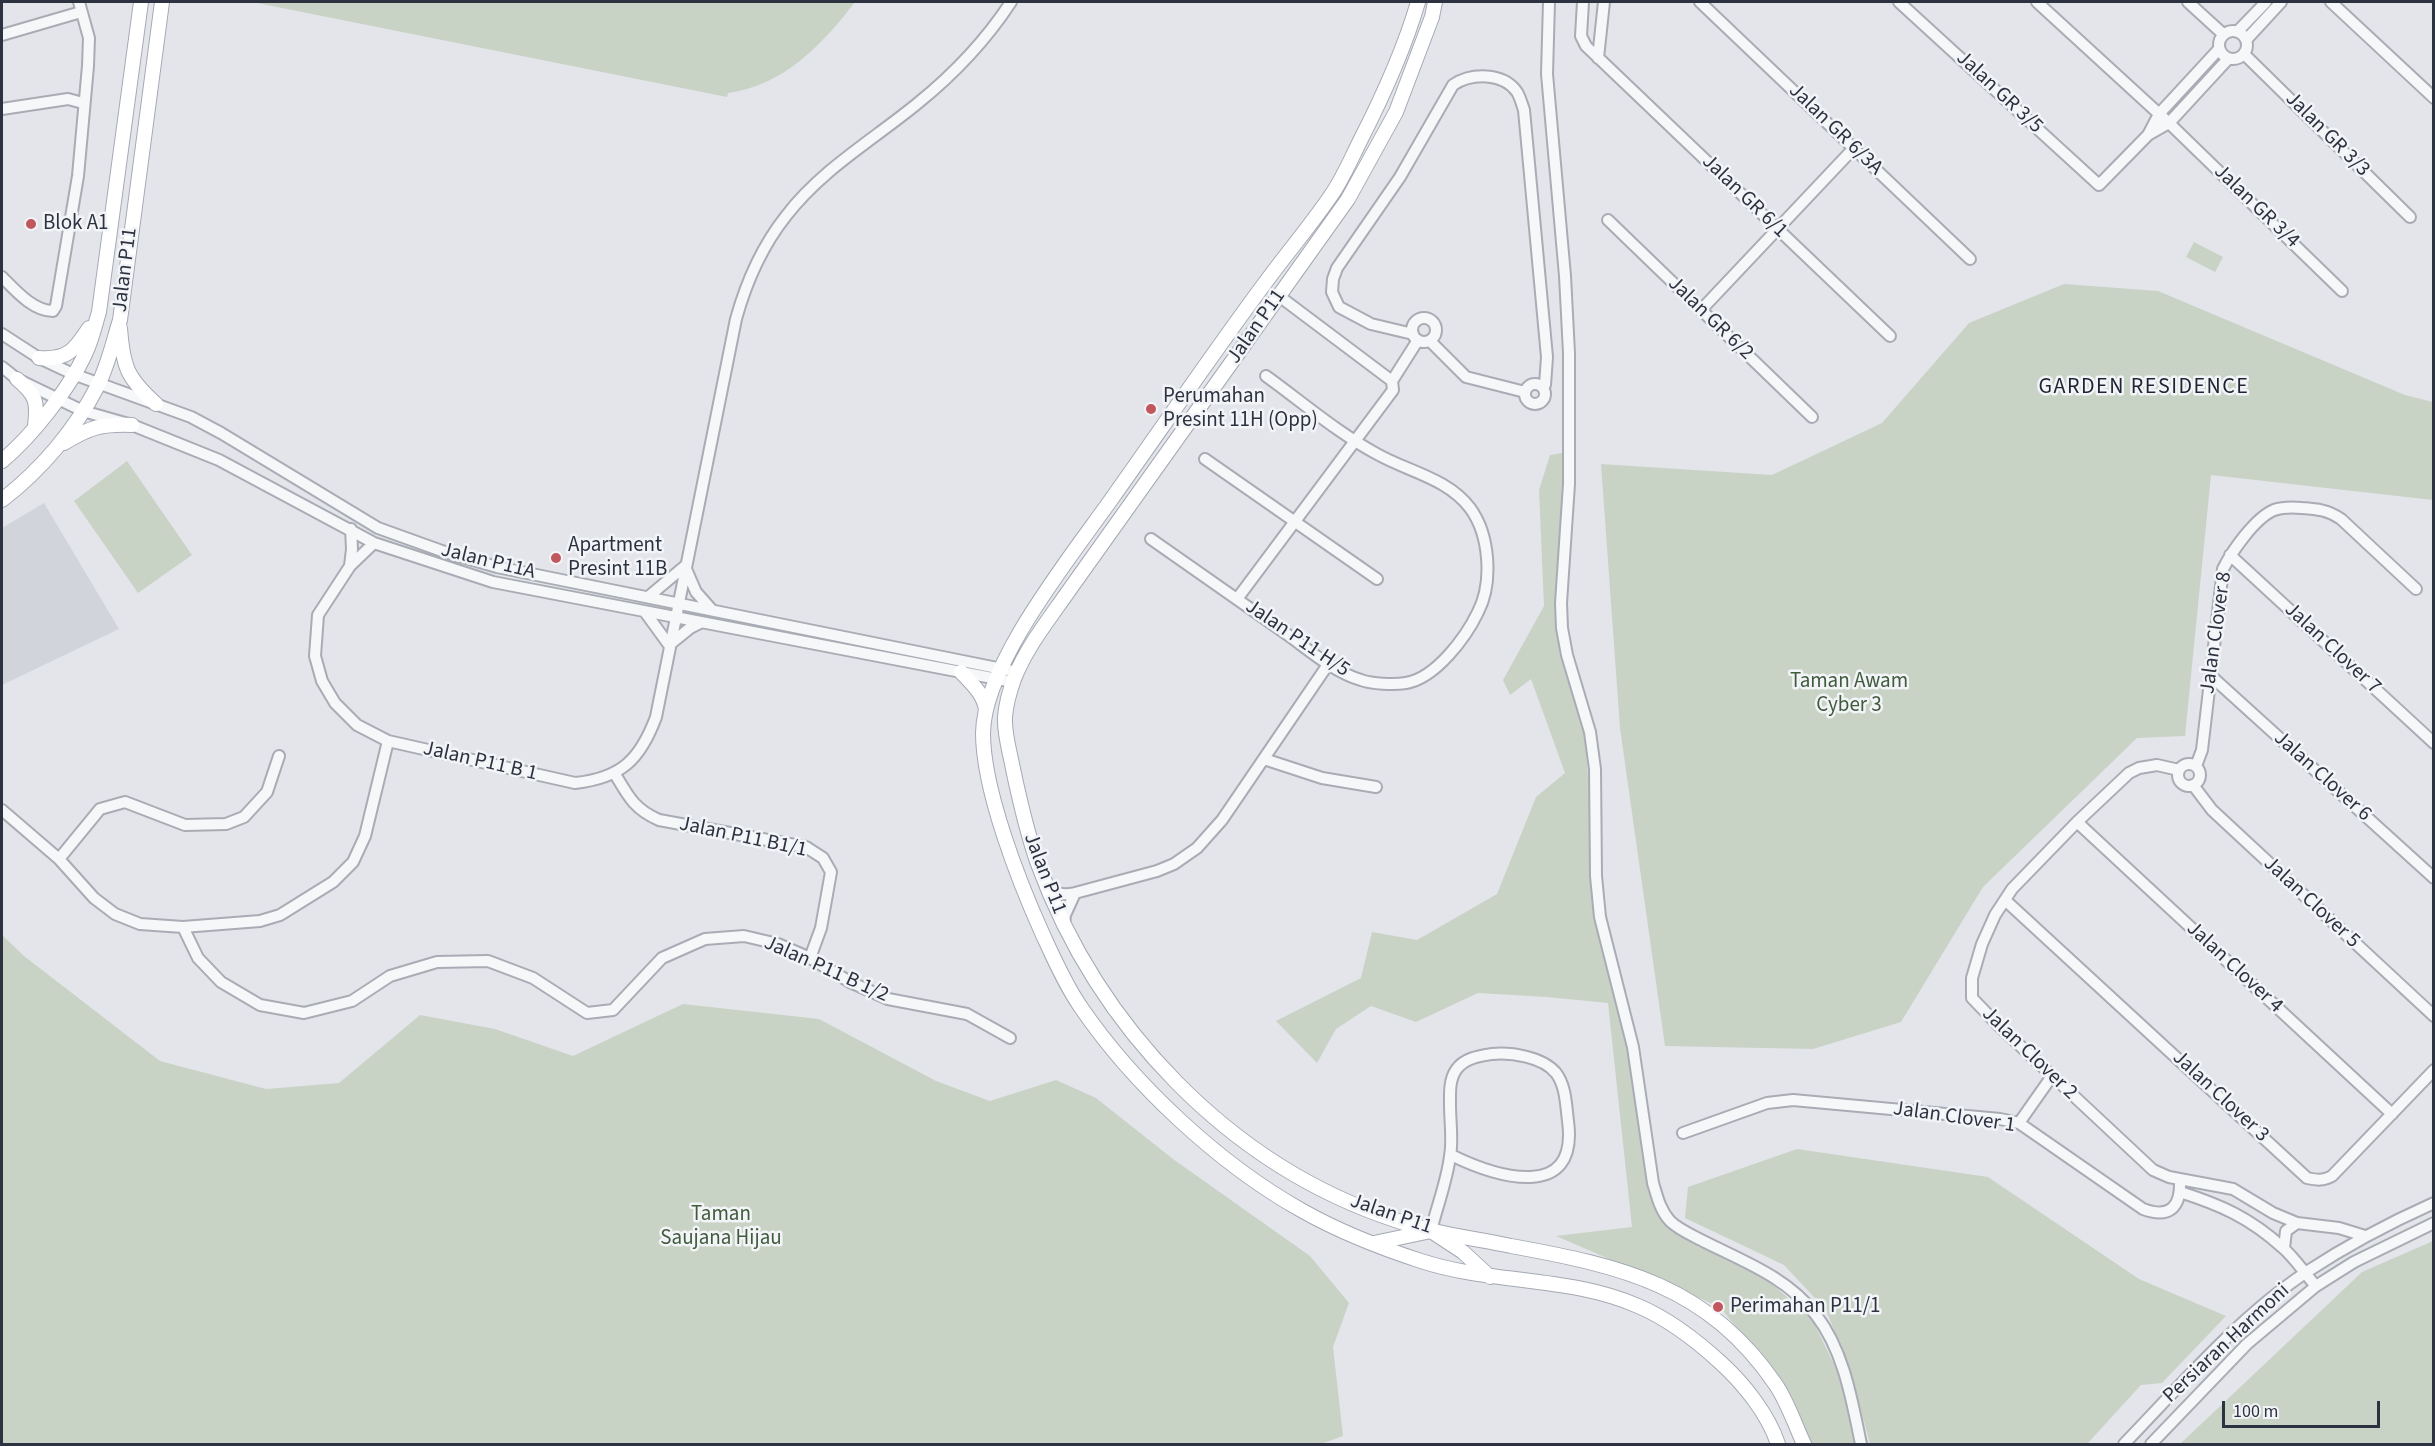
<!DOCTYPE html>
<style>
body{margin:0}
#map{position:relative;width:2435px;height:1446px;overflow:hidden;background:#e4e5ea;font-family:"Source Sans 3",sans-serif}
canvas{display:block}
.frame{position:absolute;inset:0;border:3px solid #2d3241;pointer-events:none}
.scale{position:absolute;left:2222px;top:1401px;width:158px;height:27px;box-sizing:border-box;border:3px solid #2d3241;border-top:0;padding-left:8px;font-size:18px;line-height:21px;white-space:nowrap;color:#2d3241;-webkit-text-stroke:4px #f3f4f7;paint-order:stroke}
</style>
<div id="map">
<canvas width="2435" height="1446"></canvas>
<div class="frame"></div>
<div class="scale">100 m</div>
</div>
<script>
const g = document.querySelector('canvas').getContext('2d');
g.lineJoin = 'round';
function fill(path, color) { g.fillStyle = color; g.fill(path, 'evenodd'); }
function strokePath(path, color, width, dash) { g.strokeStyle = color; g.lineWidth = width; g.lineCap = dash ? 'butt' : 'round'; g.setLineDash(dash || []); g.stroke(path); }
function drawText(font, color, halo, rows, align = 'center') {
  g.font = font + ' "Source Sans 3",sans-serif'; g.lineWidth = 5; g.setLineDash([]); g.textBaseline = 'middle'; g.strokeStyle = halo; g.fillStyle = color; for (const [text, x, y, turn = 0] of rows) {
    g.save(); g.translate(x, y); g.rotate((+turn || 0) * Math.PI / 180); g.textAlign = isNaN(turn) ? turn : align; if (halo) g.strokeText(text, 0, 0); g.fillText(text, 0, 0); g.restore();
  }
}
const built = new Path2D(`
 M44 503 119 629 2 685V528Z`);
const green = new Path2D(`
 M252 2H855C823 44 783 86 728 93L727 97Z
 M2194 242 2223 257 2215 272 2186 257Z
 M2064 284 2158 291 2405 395 2433 402V500L2211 475 2185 736 2137 738 1983 887 1901 1022 1813 1049 1665 1046 1620 728 1601 464 1772 475 1882 423 1969 323Z
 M1563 453 1558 633 1585 732 1591 823 1615 963 1648 1181 1670 1229 1765 1278 1812 1319 1843 1383 1856 1444H1810L1786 1390 1720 1307 1556 1236 1632 1227 1608 1003 1547 997 1478 993 1416 1022 1371 1006 1336 1029 1317 1063 1276 1021 1361 978 1372 932 1417 940 1497 894 1536 797 1565 773 1531 679 1510 695 1503 680 1544 606 1539 490 1550 455Z
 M127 461 192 555 138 593 74 501Z
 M2 935 24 956 160 1061 266 1089 339 1083 420 1015 495 1029 573 1056 683 1004 819 1019 936 1081 990 1101 1056 1080 1096 1098 1173 1159 1310 1256 1349 1303 1333 1347 1343 1436 1321 1444H2Z
 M1797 1149 1988 1177 2139 1279 2226 1316 2162 1383 2141 1385 2087 1444H1870L1851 1372 1826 1310 1784 1265 1685 1218 1688 1187Z
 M2433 1241V1444H2180L2362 1272Z`);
const minor = new Path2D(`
 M1549 2 1547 74 1565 276 1569 353V484L1561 603 1562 628 1567 655 1590 732 1595 769 1596 876 1600 917 1633 1047 1653 1183C1657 1196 1660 1210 1670 1221 1679 1230 1694 1236 1705 1242 1745 1262 1788 1278 1816 1315 1844 1351 1852 1401 1861 1444
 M1583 2 1581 36 1586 46 1890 336
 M1700 2 1970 259
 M1899 2 2099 185 2148 135 2169 123 2228 59
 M2037 2 2169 123 2342 291
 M2188 2 2223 34
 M2331 2 2434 98
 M2219 45a14 14 0 1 1 28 0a14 14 0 1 1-28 0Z
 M2237 32 2266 2
 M2 35 81 12
 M2246 40 2281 2
 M2244 54 2410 217
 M1598 58 1604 2
 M2 109 68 99 83 103
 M2148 135 2159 114 2219 49
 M1608 220 1812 417
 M2 277C15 290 33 311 53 311L56 306 78 176 88 66 89 38 79 2
 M1279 296 1392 381
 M1701 310 1854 148
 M1412 330a12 12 0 1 1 24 0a12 12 0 1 1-24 0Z
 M2 334 39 358 73 374 191 417 221 433 378 528 442 551 497 567 1017 672
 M1413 334 1371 324 1339 307 1332 292 1333 279 1337 268 1400 177 1453 85C1471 73 1503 72 1517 92 1520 97 1522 104 1524 110L1547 357 1545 385 1542 387
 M1430 341 1466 377 1525 392
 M2 367 17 379 83 411 132 425 219 460 374 543 493 582 1013 682
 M1525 394a10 10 0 1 1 20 0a10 10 0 1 1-20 0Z
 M1205 459 1377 579
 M1151 539C1197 571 1242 603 1288 635 1310 651 1334 672 1361 680 1372 684 1394 685 1406 683 1436 678 1466 637 1478 612 1493 583 1490 535 1470 508 1447 478 1409 472 1377 454 1338 433 1302 402 1266 376
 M374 543 350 566 318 615 315 656 322 681 335 703 357 725 388 741 575 783C621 778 640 760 656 717L736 319C746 283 763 245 786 216 822 169 873 140 918 103 954 74 986 40 1011 2
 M2230 555 2434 743
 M350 566 352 549 351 529
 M686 569 696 592 712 610
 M648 597 685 566
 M1237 599 1393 390 1392 381 1418 340
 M645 612 669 645 690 628 700 623
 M2211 676 2434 878
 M1264 759 1322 778 1376 787
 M2178 775a11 11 0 1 1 22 0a11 11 0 1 1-22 0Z
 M2196 766 2202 750 2223 569C2232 551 2255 518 2274 510 2283 507 2292 507 2302 508 2317 509 2328 510 2341 519L2416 589
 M2179 770 2157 765 2139 768 2129 773 2077 822 2012 889 1995 915 1982 944 1972 978V998L1999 1026 2153 1170 2169 1177 2233 1189 2273 1213 2297 1223 2339 1228 2365 1236
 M615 774C628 796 634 809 659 820L806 847 823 858 831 872 821 928 810 958
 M2193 785 2212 810 2434 1016
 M2 810 59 859 94 898 115 914 140 924 183 927 260 921 280 915 333 882 353 862 365 836 388 741
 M2077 822 2392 1114
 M59 859 100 809 125 802 185 825 226 824 244 817 267 792 279 756
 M1046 886C1057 894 1062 896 1075 893L1157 871 1174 864 1197 848 1222 820 1329 663
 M2005 900 2307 1178C2317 1180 2323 1181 2332 1176L2434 1070
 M1064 926 1065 915 1075 893
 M183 927 198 958 221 982 260 1005 304 1013 352 1001 390 976 437 962 488 961 533 978 587 1013 613 1010 662 958 705 939 744 936 778 944 810 958 850 982 888 999 967 1014 1010 1038
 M2019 1123 2052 1076
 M1683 1133 1767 1103 1793 1100 2000 1119 2019 1123 2143 1209C2170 1219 2181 1207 2180 1180
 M2180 1192C2221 1205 2250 1218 2282 1247 2295 1258 2305 1274 2316 1286
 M1431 1231C1437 1206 1447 1181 1450 1156 1453 1140 1450 1122 1450 1105 1450 1094 1449 1080 1456 1070 1464 1058 1479 1056 1492 1054 1511 1052 1543 1057 1556 1073 1566 1086 1566 1106 1568 1121 1579 1203 1496 1177 1451 1155
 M2284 1248 2286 1231 2297 1223
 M2124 1444C2181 1385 2237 1319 2305 1273 2346 1246 2389 1223 2434 1203
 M2151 1444 2247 1344 2316 1286 2354 1262 2434 1223`);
const major = new Path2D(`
 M1418 2C1404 50 1383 96 1360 141 1351 159 1343 178 1332 194 1311 225 1287 253 1265 283 1213 353 1164 425 1113 497 1073 554 984 663 983 733 983 790 1019 882 1043 935 1054 959 1065 984 1080 1006 1133 1084 1219 1164 1301 1210 1338 1231 1381 1248 1421 1261 1491 1284 1570 1276 1638 1306 1669 1319 1696 1340 1721 1363 1744 1384 1768 1414 1778 1444
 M1435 2 1432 17 1396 112 1348 199 1070 589C1050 618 1027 646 1014 679 1010 690 1006 705 1005 717 1004 734 1010 752 1013 769 1020 802 1027 833 1038 864 1098 1027 1229 1165 1395 1220 1432 1233 1472 1238 1511 1246 1621 1266 1708 1285 1776 1385 1788 1403 1795 1425 1804 1444
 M120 328C123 367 127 378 156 404
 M39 358C67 360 74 351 89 328
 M17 379C36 395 38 401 35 426
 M64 443C90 427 101 424 132 425
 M2 461C32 436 70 388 86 352 92 339 95 325 99 312L141 2
 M2 500C41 470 75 430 97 387 108 366 113 342 120 320L162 2
 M961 672C972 684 984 694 986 710
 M1374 1243 1431 1231 1463 1252 1490 1277`);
const markers = [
 [31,224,6,"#c1575d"],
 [1151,409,6,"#c1575d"],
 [556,558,6,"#c1575d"],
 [1718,1307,6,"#c1575d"]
];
const streetNames = [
 ["Jalan GR 3/5",1999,93,43],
 ["Jalan GR 6/3A",1835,130,44],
 ["Jalan GR 3/3",2327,135,45],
 ["Jalan GR 6/1",1744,197,44],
 ["Jalan GR 3/4",2256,207,44],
 ["Jalan P11",126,270,-83],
 ["Jalan GR 6/2",1710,319,44],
 ["Jalan P11",1257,327,-55],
 ["Jalan P11A",488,562,14],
 ["Jalan Clover 8",2217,633,-82],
 ["Jalan P11 H/5",1297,639,34],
 ["Jalan Clover 7",2332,649,43],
 ["Jalan P11 B 1",480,762,13],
 ["Jalan Clover 6",2322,777,42],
 ["Jalan P11 B1/1",743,838,12],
 ["Jalan P11",1044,874,69],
 ["Jalan Clover 5",2311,903,43],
 ["Jalan Clover 4",2234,968,43],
 ["Jalan P11 B 1/2",826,970,24],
 ["Jalan Clover 2",2029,1054,44],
 ["Jalan Clover 3",2220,1097,43],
 ["Jalan Clover 1",1954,1118,8],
 ["Jalan P11",1391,1215,19],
 ["Persiaran Harmoni",2227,1344,-43]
];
const poiNames = [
 ["Blok A1",43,224],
 ["Perumahan",1163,397],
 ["Presint 11H (Opp)",1163,421],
 ["Apartment",568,546],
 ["Presint 11B",568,570],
 ["Perimahan P11/1",1730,1307]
];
const parkNames = [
 ["Taman Awam",1849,682],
 ["Cyber 3",1849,706],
 ["Taman",721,1215],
 ["Saujana Hijau",721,1239]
];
const neighbourhoodNames = [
 ["GARDEN RESIDENCE",2144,388]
];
fill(built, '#d2d4dc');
fill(green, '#c8d3c6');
strokePath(minor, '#a9acb4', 14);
strokePath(major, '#a4a9b4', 16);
strokePath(minor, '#f6f7f9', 10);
strokePath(major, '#fff', 14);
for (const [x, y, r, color] of markers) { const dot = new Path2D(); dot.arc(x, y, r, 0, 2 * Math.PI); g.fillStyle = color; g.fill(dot); strokePath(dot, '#f3f4f7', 2); }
drawText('21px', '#2d3241', '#f3f4f7', streetNames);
drawText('21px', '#2d3241', '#f3f4f7', poiNames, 'left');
drawText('21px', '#3f5b3c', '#f3f4f7', parkNames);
g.letterSpacing = '1.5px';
drawText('22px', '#1f2432', '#f3f4f7', neighbourhoodNames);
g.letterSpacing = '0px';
</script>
